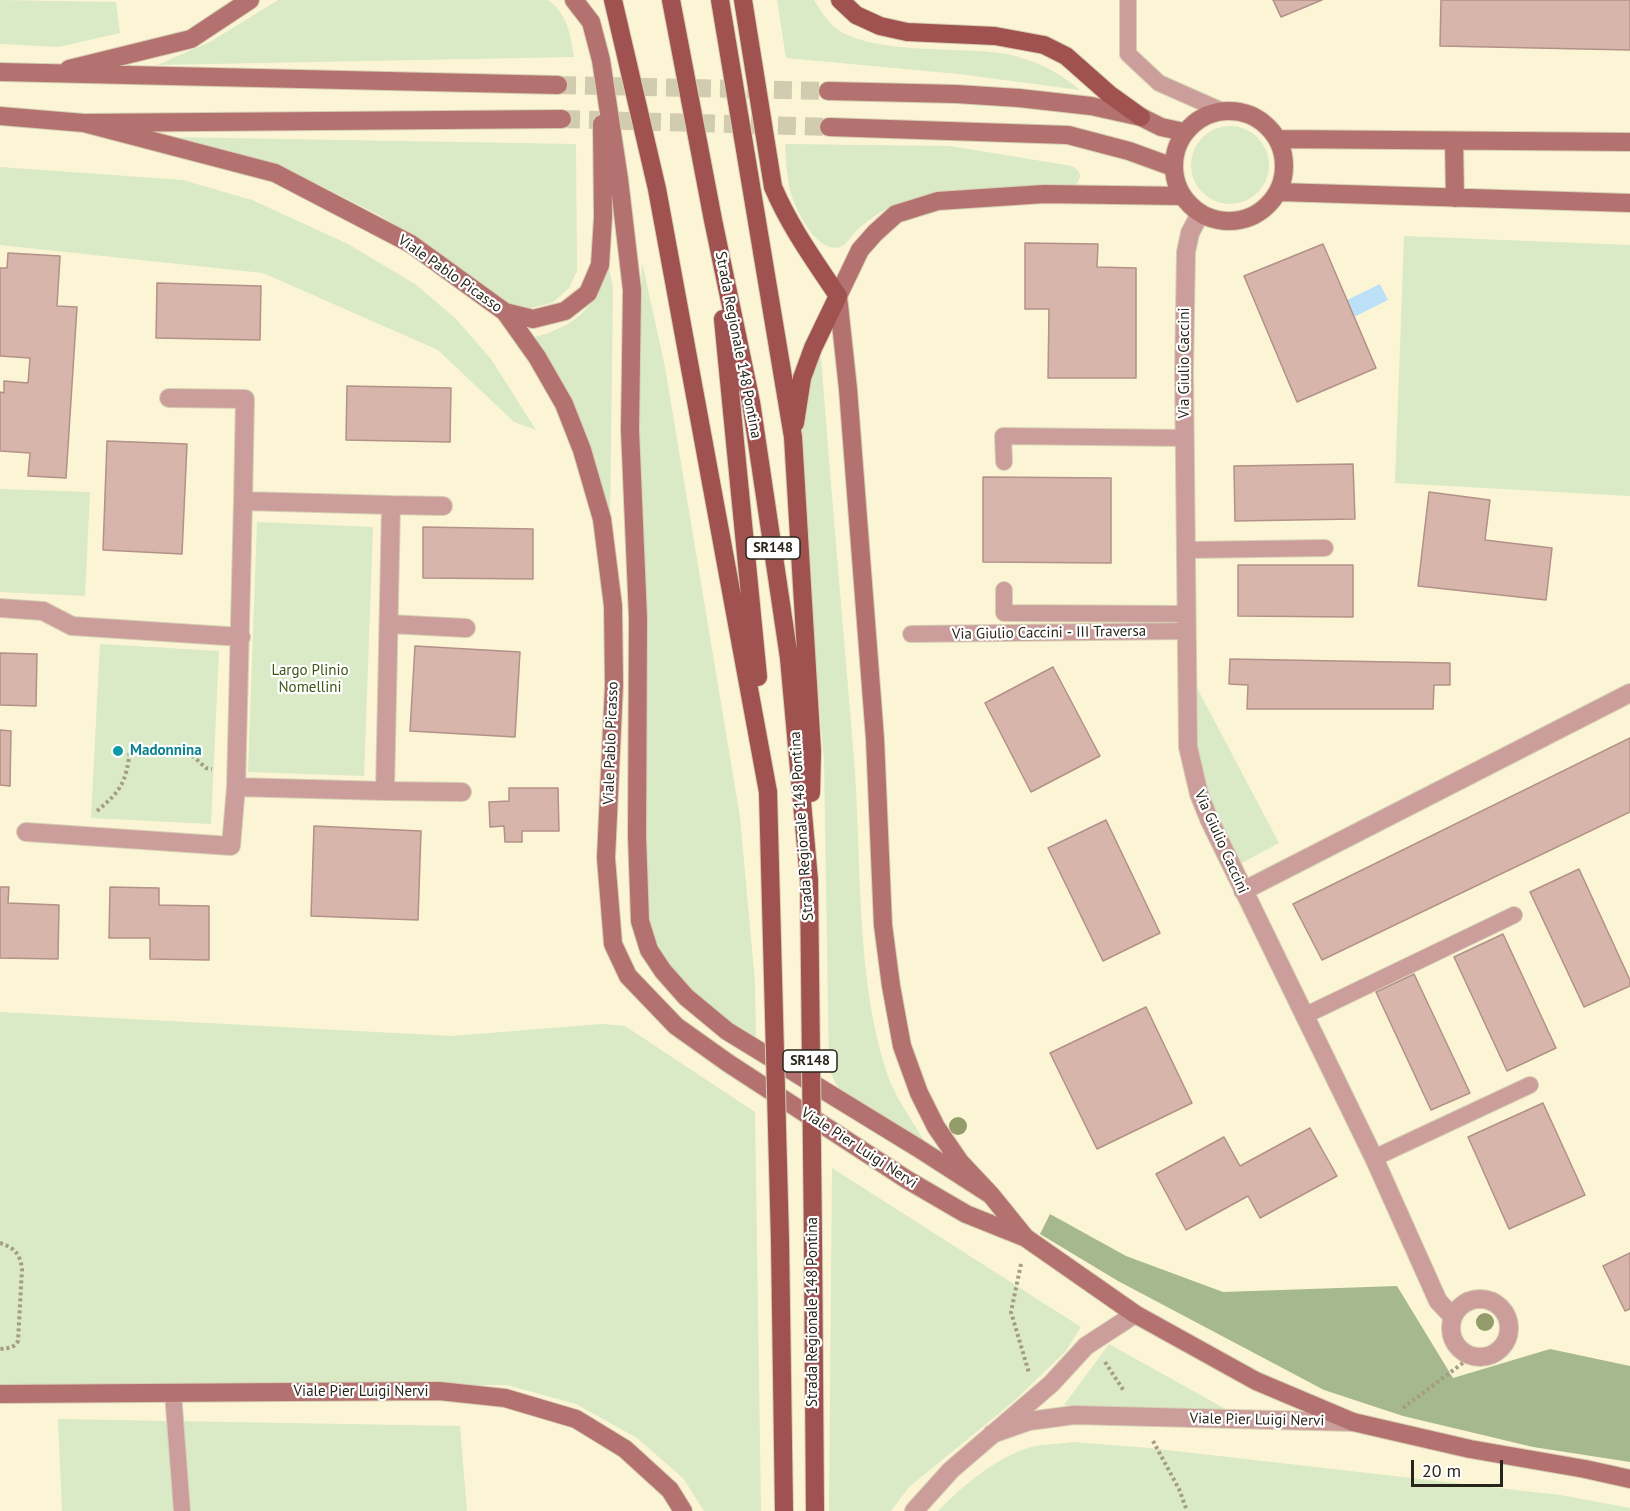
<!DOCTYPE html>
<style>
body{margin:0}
#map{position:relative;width:1630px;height:1511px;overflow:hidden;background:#fcf5d5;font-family:"PT Sans",sans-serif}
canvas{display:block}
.scale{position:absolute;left:1411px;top:1460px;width:92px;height:27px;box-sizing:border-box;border:3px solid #272419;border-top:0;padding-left:8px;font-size:18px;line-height:21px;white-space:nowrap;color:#272419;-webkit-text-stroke:4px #fff;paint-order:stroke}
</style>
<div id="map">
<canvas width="1630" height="1511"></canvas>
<div class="scale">20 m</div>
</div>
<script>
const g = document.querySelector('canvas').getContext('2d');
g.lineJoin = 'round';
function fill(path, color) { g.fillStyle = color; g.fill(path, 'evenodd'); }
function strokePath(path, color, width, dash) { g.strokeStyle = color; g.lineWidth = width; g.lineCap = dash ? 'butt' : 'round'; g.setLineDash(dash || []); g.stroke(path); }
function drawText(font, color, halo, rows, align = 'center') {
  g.font = font + ' "PT Sans",sans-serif'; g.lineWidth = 4.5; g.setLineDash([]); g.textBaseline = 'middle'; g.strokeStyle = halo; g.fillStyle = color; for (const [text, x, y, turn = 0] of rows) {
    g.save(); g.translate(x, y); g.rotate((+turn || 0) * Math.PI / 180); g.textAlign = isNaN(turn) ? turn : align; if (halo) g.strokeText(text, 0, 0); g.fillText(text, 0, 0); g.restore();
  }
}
const green = new Path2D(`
 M0 0 116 2 120 33 58 47 0 44Z
 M278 0H548C568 15 570 34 574 57L157 65 210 42Z
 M777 0H814C819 8 826 19 833 26 868 56 961 46 1007 54 1035 60 1059 72 1080 90L959 74 786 58Z
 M1191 165a39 39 0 1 1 78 0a39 39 0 1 1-78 0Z
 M168 137 576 144 577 271 569 288 552 303 522 310 501 304 437 251 379 215 292 171 249 156Z
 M785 144 950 146 1072 166C1083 172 1082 180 1073 187L916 200C889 206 876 213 856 231 852 235 848 242 844 245 820 260 796 211 791 194 787 178 786 160 785 144Z
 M0 167 183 180 252 200 348 244 415 284 456 319 491 359 536 430 514 422 438 350 263 273 0 245Z
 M1404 236 1630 245V496L1395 483Z
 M607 258 613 288 610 526 527 339C555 333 587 319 598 290 602 280 604 269 607 258Z
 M642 262 665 367 740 817 755 982 756 1038C717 1014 672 986 654 943 650 931 648 918 645 906L637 464Z
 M821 357C831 491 843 625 854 759 862 860 855 974 886 1070 894 1097 913 1121 927 1146L844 1093 836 1084 829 1069 824 761 796 429 806 383 818 358Z
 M0 489 90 492 85 596 0 592Z
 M257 522 373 527 364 776 248 772Z
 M100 644 219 651 211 824 91 818Z
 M1197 688 1279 843 1238 865 1208 803 1198 767Z
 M0 1012 451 1036 602 1024 625 1026 755 1112 761 1511H704L683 1478 637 1438 576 1404 507 1385 0 1387Z
 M832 1168 1081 1327 1065 1352 1013 1402 909 1487 891 1511H829Z
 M1109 1344 1229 1411 1064 1405Z
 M58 1419 460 1426 467 1511H62Z
 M1073 1442 1149 1448 1560 1495 1630 1508V1511H938C962 1486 997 1457 1031 1447 1044 1444 1059 1444 1073 1442Z`);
const forest = new Path2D(`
 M1050 1214 1126 1256 1223 1292 1397 1286 1453 1378 1550 1349 1630 1366V1462L1533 1447 1403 1416 1324 1390 1118 1281 1040 1234Z`);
const water = new Path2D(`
 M1380 284 1388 300 1354 317 1347 300Z`);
const building = new Path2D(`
 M1273 0H1322L1281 17Z
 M1441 0H1630V50L1440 46Z
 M1025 243 1098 244 1097 267 1136 268V378H1048L1049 309H1025Z
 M1323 244 1376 368 1297 402 1244 276Z
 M8 253 60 256 57 306 77 307 66 478 28 476 30 453 0 451V392L4 393V381L28 383 30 358 0 356V268H7Z
 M157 283 261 286 260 340 156 338Z
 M347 386 451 388 450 442 346 440Z
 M107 441 187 444 182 554 103 550Z
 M1353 464 1355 519 1235 521 1234 466Z
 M983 477 1111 478V563L983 562Z
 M1429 492 1490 500 1485 540 1552 548 1546 600 1418 586Z
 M423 527 533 529V579L423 578Z
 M1238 565H1353V617L1238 616Z
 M415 646 520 652 515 737 410 731Z
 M0 653 37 654 36 706 0 705Z
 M1230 659 1450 663V685H1434L1433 709H1247L1248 685 1229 684Z
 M1053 667 1100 756 1031 792 985 703Z
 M0 730 11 731 10 786 0 785Z
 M1630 738V812L1322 960 1293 904Z
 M509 788H558L559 831H522V842H505L504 826 490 827 489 802 509 801Z
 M1106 820 1160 933 1103 961 1048 848Z
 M314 826 421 831 418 920 311 916Z
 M1579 869 1630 980V986L1584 1007 1530 892Z
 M0 887H9L8 903 59 905 58 959 0 958Z
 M110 887 159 888V905L209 906V960L150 959V938H109Z
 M1503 934 1556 1048 1507 1071 1454 957Z
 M1414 974 1470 1093 1431 1110 1376 992Z
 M1146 1007 1192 1103 1097 1149 1050 1053Z
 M1543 1103 1585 1195 1509 1229 1468 1137Z
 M1310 1128 1337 1176 1260 1218 1248 1196 1186 1230 1156 1174 1224 1137 1240 1166Z
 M1630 1253V1309L1625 1311 1603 1266Z`);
const secondaryTunnel = new Path2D(`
 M558 85 828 91
 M562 119 829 127`);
const path = new Path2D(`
 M97 811C122 790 126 782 130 750L163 749 182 746 206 768 212 769
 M0 1243C15 1248 20 1254 22 1269L18 1341C14 1348 9 1348 0 1349
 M1021 1264 1011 1312 1029 1373
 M1105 1362 1124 1391
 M1403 1408 1472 1356
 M1153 1441 1179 1489 1187 1511`);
const lane = new Path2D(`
 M1128 0V54L1159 83 1220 110
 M1004 462 1003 436 1185 438
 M1187 550 1325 548
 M1004 590V613L1187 614
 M911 634 1187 631
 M1304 1016 1514 915
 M1374 1158 1530 1085
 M173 1393 182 1511`);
const street = new Path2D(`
 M1200 214 1190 233 1186 252 1184 371 1188 747 1199 794 1209 819 1374 1158 1438 1301 1453 1317
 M169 398 245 399 243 501
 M243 501 391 505 385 791 236 787Z
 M391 505 443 506
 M0 608 43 611 72 626 241 637
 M389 624 466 628
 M385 791 462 792
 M26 832 231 846 236 787
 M1243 891 1630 693
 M1451 1328a29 29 0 1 1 58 0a29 29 0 1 1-58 0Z
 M992 1434 1029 1421 1074 1415 1353 1422
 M914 1511 951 1470 1051 1384 1086 1346 1135 1314`);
const secondary = new Path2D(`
 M574 0 591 22 601 60 619 179 632 290 630 430 638 618 637 836 640 921 649 950 663 971 686 997 727 1031 918 1148 991 1195
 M69 69 191 39 250 0
 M0 72 558 85
 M828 91 956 94 1019 98 1091 106 1141 117 1161 127 1184 132
 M1174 166a55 55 0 1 1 110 0a55 55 0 1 1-110 0Z
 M0 116 84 123 562 119
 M84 123 275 173 411 244 505 312 537 357 564 404 582 450 602 519 613 606 614 685 606 858 613 944 628 976 676 1026 728 1063 906 1179 966 1214 1026 1238 1135 1314 1256 1381 1353 1422 1470 1449 1585 1469 1630 1479
 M829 127 1068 135 1129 151 1173 167
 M1278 139 1630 142
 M1454 141 1455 198
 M1279 192 1630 203
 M505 312 533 319 565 311 588 293 600 265 603 217 602 124
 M1025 1237 991 1195 960 1162 936 1127 919 1093 902 1046 891 986 883 925 875 739 848 389 838 296 860 250 875 233 896 214 938 201 1044 194 1182 196
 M0 1394 439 1391 505 1398 576 1419 625 1449 670 1490 683 1511`);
const primary = new Path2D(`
 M613 0 657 189 768 792
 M671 0 713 220 751 402 789 658 809 880
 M720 0 793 437 812 751 811 793
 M743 0 773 187C790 227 814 260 838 296L813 348 802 378 795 423
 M840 0 856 15 880 26 907 32 995 36 1044 45 1066 56 1109 94 1141 117
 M723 319 758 677
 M780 1240 784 1511
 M813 1242 815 1511`);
const primaryBridge = new Path2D(`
 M768 792 780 1240
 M809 880 813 1242`);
const trees = [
 [958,1126],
 [1485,1322]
];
const markers = [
 [118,751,6,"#0f9aa8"]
];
const shields = [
 [773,548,54],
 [810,1061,54]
];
const shieldNames = [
 ["SR148",773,548],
 ["SR148",810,1061]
];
const streetNames = [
 ["Viale Pablo Picasso",450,274,35],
 ["Strada Regionale 148 Pontina",738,345,79],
 ["Via Giulio Caccini",1185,363,-90],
 ["Via Giulio Caccini - III Traversa",1049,633,-1],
 ["Viale Pablo Picasso",611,743,-88],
 ["Strada Regionale 148 Pontina",802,826,-94],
 ["Via Giulio Caccini",1221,842,66],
 ["Viale Pier Luigi Nervi",859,1148,33],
 ["Strada Regionale 148 Pontina",813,1312,-90],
 ["Viale Pier Luigi Nervi",361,1392],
 ["Viale Pier Luigi Nervi",1257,1420,1]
];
const parkNames = [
 ["Largo Plinio",310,671],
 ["Nomellini",310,688]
];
const cultureNames = [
 ["Madonnina",130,751]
];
fill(green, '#dae9c6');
fill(forest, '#a6b88d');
fill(water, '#bde0f9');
fill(building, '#d8b5ab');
strokePath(building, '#b29187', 1.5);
strokePath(secondaryTunnel, '#d1cbaf', 18, [18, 9]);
strokePath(lane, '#d6cfb3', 18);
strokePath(street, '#d6cfb3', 20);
strokePath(secondary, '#d6cfb3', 20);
strokePath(primary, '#d6cfb3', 20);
strokePath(path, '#a39d86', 4, [3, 3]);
strokePath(lane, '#cb9d9b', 16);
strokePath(street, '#cb9d9b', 18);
strokePath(secondary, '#b3726f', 18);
strokePath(primary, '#a05251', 18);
strokePath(primaryBridge, '#d6cfb3', 20, []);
strokePath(primaryBridge, '#a05251', 18);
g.fillStyle = '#939c6a';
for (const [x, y] of trees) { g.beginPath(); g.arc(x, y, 9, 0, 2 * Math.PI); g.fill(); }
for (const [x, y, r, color] of markers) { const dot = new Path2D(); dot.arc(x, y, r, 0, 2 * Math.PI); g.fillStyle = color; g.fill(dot); strokePath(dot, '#fff', 2); }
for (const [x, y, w] of shields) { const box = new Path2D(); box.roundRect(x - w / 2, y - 11, w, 22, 4.5); g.fillStyle = '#fff'; g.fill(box); strokePath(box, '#272419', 1.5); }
drawText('bold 14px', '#272419', null, shieldNames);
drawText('15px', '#272419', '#fff', streetNames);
drawText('15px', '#3d5313', '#fff', parkNames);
drawText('bold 15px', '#0d838f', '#fff', cultureNames, 'left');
</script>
